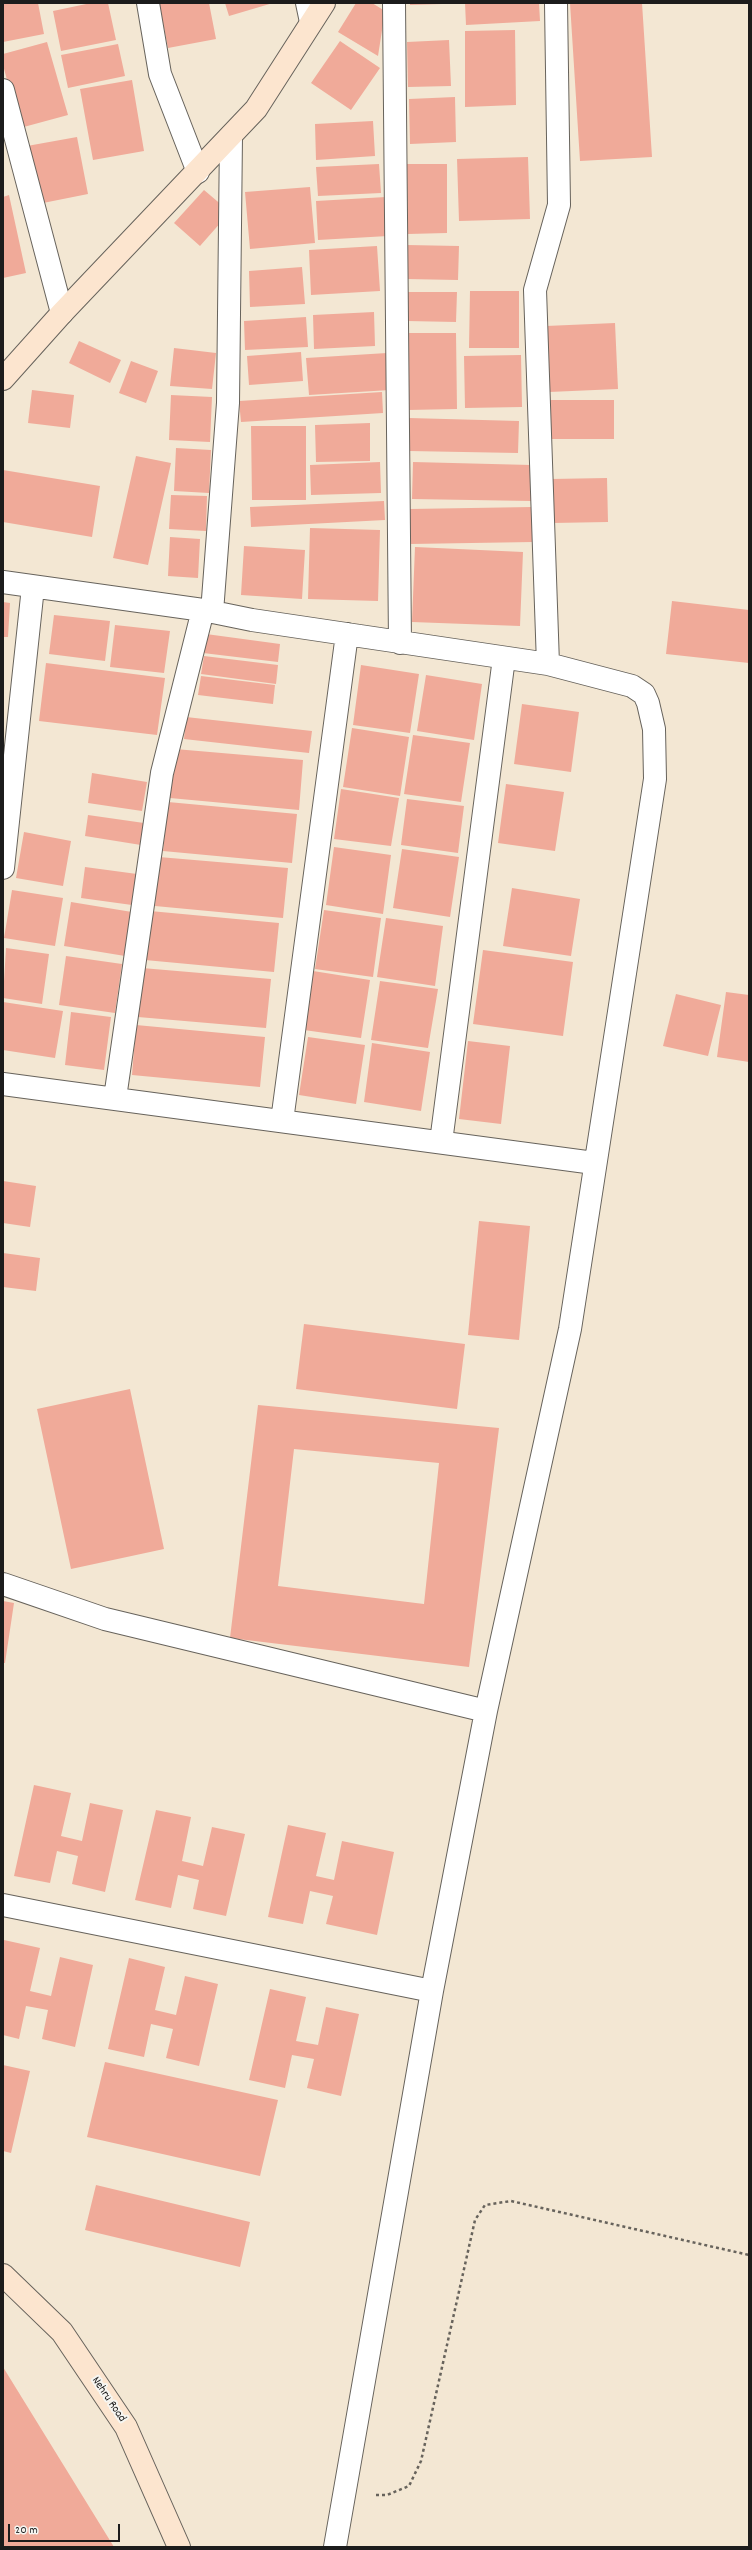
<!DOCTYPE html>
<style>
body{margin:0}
#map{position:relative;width:752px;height:2550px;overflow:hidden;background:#f3e7d3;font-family:Dekko,sans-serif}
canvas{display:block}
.frame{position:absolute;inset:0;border:4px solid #1c1c1c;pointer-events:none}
.scale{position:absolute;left:8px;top:2524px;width:112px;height:18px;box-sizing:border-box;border:2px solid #1c1c1c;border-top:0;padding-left:5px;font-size:12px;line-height:14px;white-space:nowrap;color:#1c1c1c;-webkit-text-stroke:3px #f6f6f2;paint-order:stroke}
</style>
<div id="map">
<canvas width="752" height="2550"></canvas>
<div class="frame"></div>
<div class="scale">20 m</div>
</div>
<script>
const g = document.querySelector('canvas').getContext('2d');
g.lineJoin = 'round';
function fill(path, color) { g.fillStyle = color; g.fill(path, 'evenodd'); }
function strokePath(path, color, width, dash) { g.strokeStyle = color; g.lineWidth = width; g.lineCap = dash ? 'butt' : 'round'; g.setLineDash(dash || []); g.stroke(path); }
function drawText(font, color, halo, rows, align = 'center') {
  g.font = font + ' Dekko,sans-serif'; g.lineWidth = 4; g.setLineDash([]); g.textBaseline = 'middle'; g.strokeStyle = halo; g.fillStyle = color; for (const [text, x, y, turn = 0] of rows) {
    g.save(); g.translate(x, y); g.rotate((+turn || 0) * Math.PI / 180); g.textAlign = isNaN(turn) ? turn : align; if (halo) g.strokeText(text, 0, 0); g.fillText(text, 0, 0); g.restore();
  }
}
const building = new Path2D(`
 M3 3H38L44 34 3 42Z
 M91 3H108L116 40 61 51 53 11Z
 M159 3H209L216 39 168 48Z
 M225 3H273L229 16Z
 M356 3H372L385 11 378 56 338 32Z
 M410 3H442V4L410 5Z
 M465 3H539L540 21 466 25Z
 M570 3H642L652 157 580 161Z
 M515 30 516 105 465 107V31Z
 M449 40 451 86 408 87 407 42Z
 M340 41 380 68 351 110 311 83Z
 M47 42 68 115 20 128 3 65V54Z
 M118 44 125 76 68 88 61 55Z
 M132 80 144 151 93 160 80 89Z
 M455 97 456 142 410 144 409 99Z
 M373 121 375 156 316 160 315 124Z
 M77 137 88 194 38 204 27 146Z
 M528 157 530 219 459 221 457 159Z
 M379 164 381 193 318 196 316 167Z
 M407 164H447V233L408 234Z
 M310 187 315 243 250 249 245 192Z
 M204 190 230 212 200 246 174 223Z
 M9 195 26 273 3 278V197Z
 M386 197 388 236 318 240 316 201Z
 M407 245 459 246 458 280 406 279Z
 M377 246 380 291 311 295 309 250Z
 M302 267 305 304 250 307 249 271Z
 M470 291H519V348H469Z
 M408 292H457L456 322 407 321Z
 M374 312 375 346 314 349 313 315Z
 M306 317 308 347 245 350 244 321Z
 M615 323 618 389 549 392 546 326Z
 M407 333H456L457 409 408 410Z
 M79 341 121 360 110 383 69 363Z
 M174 348 216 353 212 389 170 386Z
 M301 352 303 381 249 385 247 356Z
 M387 353 390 390 309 395 306 358Z
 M521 355 522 407 465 408 464 356Z
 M131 361 158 371 146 403 119 393Z
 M32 390 74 395 70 428 28 423Z
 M382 392 383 413 241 422 239 401Z
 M171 395 212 397 210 442 169 440Z
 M544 400H614V439H544Z
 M409 418 519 421 518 453 409 451Z
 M370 423V461L316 462 315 425Z
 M251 426H306V500H252Z
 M176 448 211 450 209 493 174 491Z
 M136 456 171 463 148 565 113 558Z
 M380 462 381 493 311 495 310 465Z
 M413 462 531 465V501L412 499Z
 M3 470 100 486 92 537 3 522Z
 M607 478 608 522 552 523 551 479Z
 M171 495 207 496 206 531 169 529Z
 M384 501 385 520 251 527 250 507Z
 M532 507 533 542 410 544V509Z
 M310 528 380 530 378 601 308 599Z
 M170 537 200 539 198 578 168 576Z
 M244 546 305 550 302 599 241 595Z
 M415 547 523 552 520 626 412 622Z
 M672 601 749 610V663L666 654Z
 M3 602 10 603 8 637H3Z
 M54 615 110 621 105 661 49 654Z
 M115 625 170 631 164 673 110 667Z
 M206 634 280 644 278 662 203 653Z
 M204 656 278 665 276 684 201 674Z
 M46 663 165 678 157 735 39 721Z
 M361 665 419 674 410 733 353 725Z
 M426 675 482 684 474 740 417 731Z
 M201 676 275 685 273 704 198 695Z
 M522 704 579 712 571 772 514 764Z
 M186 717 312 731 309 753 184 739Z
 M352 728 409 737 400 796 343 787Z
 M413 735 470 743 461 802 404 794Z
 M175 749 303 760 299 810 170 798Z
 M92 773 147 782 142 811 88 803Z
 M506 784 564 792 555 851 498 843Z
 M341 789 399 798 391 846 334 839Z
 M407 799 464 806 458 853 401 845Z
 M168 802 297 814 292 863 163 851Z
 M88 815 144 823 141 845 85 836Z
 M24 832 71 841 63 886 16 878Z
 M334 847 391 855 383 914 326 905Z
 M402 849 459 857 450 917 393 908Z
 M159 857 288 868 283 918 155 906Z
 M85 867 137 874 132 905 81 898Z
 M512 888 580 899 571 956 503 946Z
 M12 890 63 898 55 946 4 938Z
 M71 902 132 912 125 956 64 946Z
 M324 910 381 918 373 977 315 969Z
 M150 911 279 923 274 972 145 960Z
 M386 918 443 926 435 986 377 977Z
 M6 948 49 954 42 1004 3 998Z
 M483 950 573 962 563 1036 473 1024Z
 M66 956 122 964 115 1013 59 1005Z
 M142 968 271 979 266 1028 138 1017Z
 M313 971 370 980 361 1038 304 1030Z
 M380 981 438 989 428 1048 371 1040Z
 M726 992 749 995V1062L717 1057Z
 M676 994 721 1005 708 1056 663 1046Z
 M3 1002 63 1011 55 1058 3 1050Z
 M71 1012 111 1017 104 1070 65 1065Z
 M136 1025 265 1037 260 1087 132 1075Z
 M308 1037 365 1045 356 1104 299 1095Z
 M468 1041 510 1046 501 1124 459 1119Z
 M372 1043 430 1052 421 1111 364 1102Z
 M3 1181 36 1186 30 1227 3 1223Z
 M479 1221 530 1226 519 1340 468 1335Z
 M3 1253 40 1258 36 1291 3 1287Z
 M304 1324 465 1344 457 1409 296 1389Z
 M130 1389 164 1549 71 1569 37 1409Z
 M258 1405 499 1428 469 1667 230 1638ZM294 1449 439 1463 424 1604 278 1586Z
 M3 1601 14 1603 5 1663H3Z
 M34 1785 71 1793 61 1836 82 1841 90 1803 123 1810 105 1892 72 1884 78 1856 57 1851 50 1883 14 1876Z
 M156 1810 191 1817 182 1861 203 1866 212 1827 245 1834 226 1916 193 1909 199 1880 178 1875 171 1908 135 1900Z
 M288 1825 326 1833 316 1876 334 1880 342 1841 394 1852 377 1935 326 1924 333 1896 310 1891 303 1924 268 1917Z
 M4 1940 40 1948 30 1991 51 1996 60 1957 93 1965 75 2047 42 2039 48 2010 26 2006 19 2039 3 2035Z
 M129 1958 165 1967 155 2010 176 2015 185 1976 218 1984 199 2066 166 2058 173 2029 151 2024 144 2057 108 2049Z
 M270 1989 306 1997 296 2041 318 2045 326 2007 359 2014 341 2096 307 2088 314 2059 292 2055 285 2088 249 2080Z
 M105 2062 278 2100 260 2176 87 2137Z
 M3 2065 30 2071 11 2153 3 2151Z
 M96 2185 250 2222 240 2267 85 2230Z
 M3 2367 114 2547H3Z`);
const path = new Path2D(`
 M376 2495H387L409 2486 421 2461 475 2220 485 2205 511 2201 749 2255`);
const street = new Path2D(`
 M148 3 160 74 198 172
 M307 3 311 22
 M394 3 400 643
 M3 90 62 313
 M3 582 203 610 252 620 548 664 632 686 644 694 648 703 654 729 655 779 570 1329 486 1711 432 1991 335 2547
 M212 612 228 403 231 136
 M548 664 535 290 559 205 556 3
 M3 868 33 587
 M3 1084 594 1163
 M115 1098 162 773 203 610
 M282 1121 347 634
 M441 1142 504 658
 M3 1584 105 1619 486 1711
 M3 1905 432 1991`);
const secondary = new Path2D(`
 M3 379 62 313 256 109 324 3
 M3 2275 62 2332 126 2427 179 2547`);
const streetNames = [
 ["Nehru Road",108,2400,56]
];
fill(building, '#f0aa99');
strokePath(street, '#67635c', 24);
strokePath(secondary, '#67635c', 24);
strokePath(path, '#67635c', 2.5, [3, 3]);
strokePath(street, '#fff', 22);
strokePath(secondary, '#fce5cf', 22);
drawText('12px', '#1c1c1c', '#f6f6f2', streetNames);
</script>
